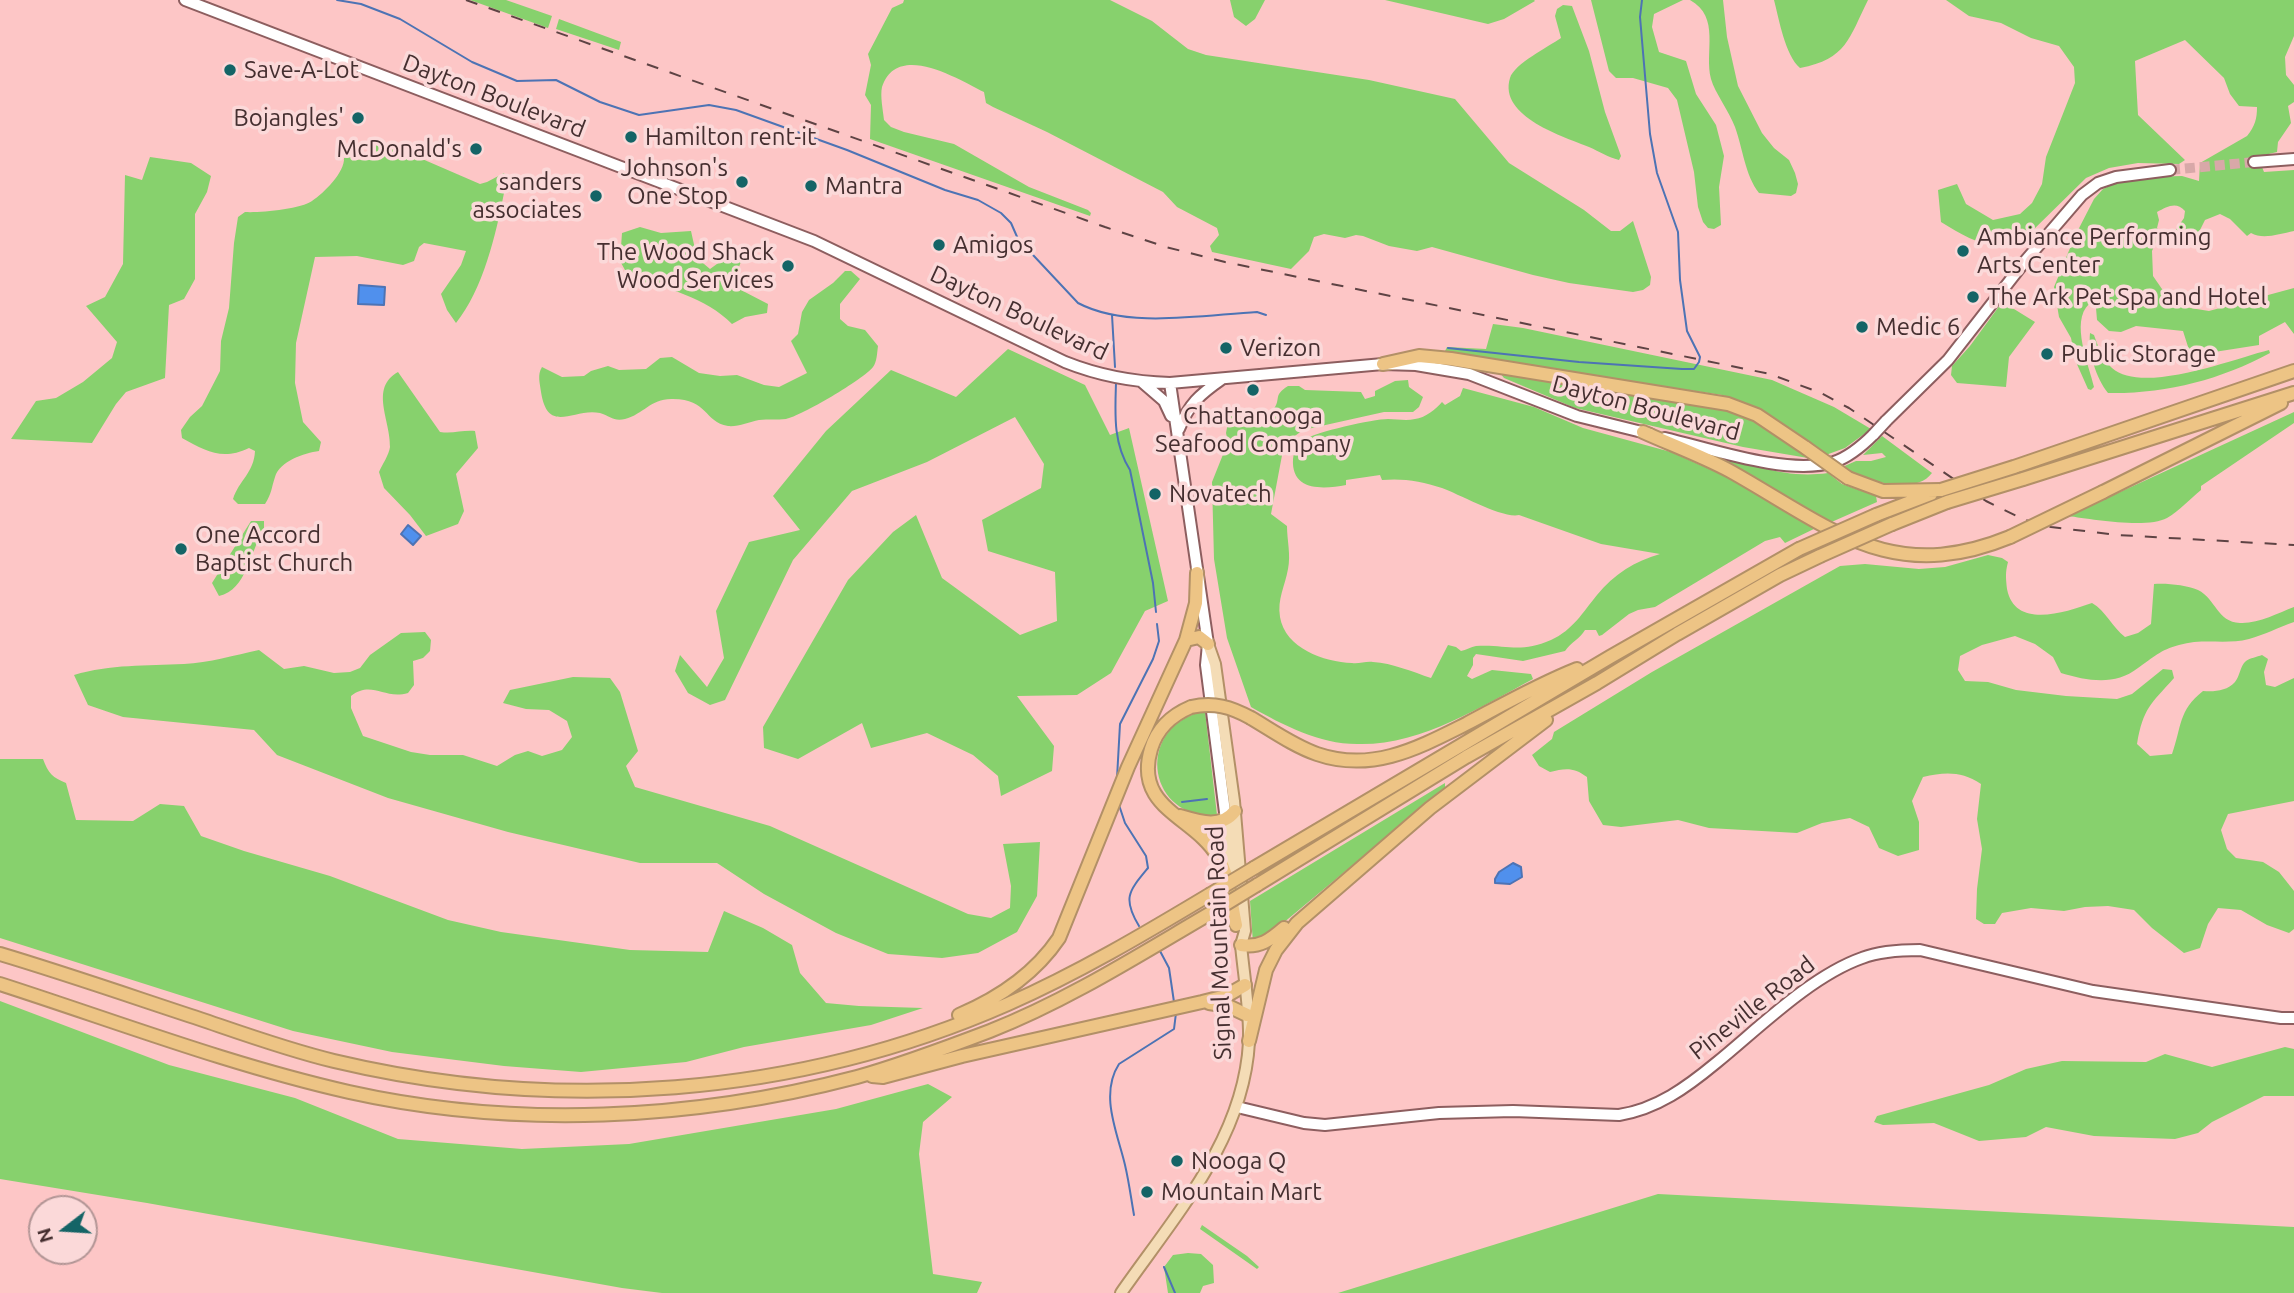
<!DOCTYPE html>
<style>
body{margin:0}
#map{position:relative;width:2294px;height:1293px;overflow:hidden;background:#fdc6c6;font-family:Ubuntu,sans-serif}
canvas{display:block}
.north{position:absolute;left:28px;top:1195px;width:70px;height:70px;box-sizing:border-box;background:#fbd9d9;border:2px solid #b29595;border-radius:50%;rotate:253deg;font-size:19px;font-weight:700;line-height:28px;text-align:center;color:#452f30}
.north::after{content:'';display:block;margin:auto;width:24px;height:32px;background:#146466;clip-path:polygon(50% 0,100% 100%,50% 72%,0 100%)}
</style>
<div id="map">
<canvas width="2294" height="1293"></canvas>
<div class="north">N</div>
</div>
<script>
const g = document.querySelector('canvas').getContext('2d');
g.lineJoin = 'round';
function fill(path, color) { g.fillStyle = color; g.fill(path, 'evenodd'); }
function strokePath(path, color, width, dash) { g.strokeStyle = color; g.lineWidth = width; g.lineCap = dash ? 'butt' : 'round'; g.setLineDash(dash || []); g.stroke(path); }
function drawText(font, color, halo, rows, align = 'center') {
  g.font = font + ' Ubuntu,sans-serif'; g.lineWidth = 7; g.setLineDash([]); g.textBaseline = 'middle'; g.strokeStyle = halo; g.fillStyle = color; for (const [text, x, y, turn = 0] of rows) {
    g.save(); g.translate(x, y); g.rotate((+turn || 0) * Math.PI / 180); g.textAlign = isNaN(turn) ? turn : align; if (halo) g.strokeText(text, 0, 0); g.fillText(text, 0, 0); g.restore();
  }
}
const green = new Path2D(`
 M470 0H506L552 16 548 28Z
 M904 0H1110L1152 21 1188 49 1206 55 1369 80 1455 99 1509 163 1584 210 1611 231H1620L1633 221 1651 277 1650 285 1643 290 1633 292 1569 283 1533 275 1432 247 1417 251 1389 246 1363 236 1356 235 1345 238 1324 234 1314 237 1309 251 1291 269 1212 252 1210 246 1219 235 1217 228 1177 207 1163 192 1047 132 993 107 986 103 984 92C958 79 897 41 882 87 880 96 883 110 884 120L891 127 904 132 954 144 1029 187 1088 210 1091 213 1090 216 870 139 871 105 865 95 871 65 868 54 892 8 903 3Z
 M1230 0H1265L1255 19 1246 26 1234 17Z
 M1385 0H1534L1535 1 1504 19 1488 24Z
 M1591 0H1683L1654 14 1652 27 1659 52 1686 61 1696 94 1716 125 1724 156 1719 187 1721 225 1714 229 1708 228 1703 222 1698 207 1694 172 1677 100 1668 88 1633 78H1616L1609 71Z
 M1690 0H1723L1727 37 1738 86 1762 133 1774 148 1789 160 1795 173 1798 184 1796 193 1791 196 1759 193C1745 175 1743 149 1735 127 1729 111 1715 93 1711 79 1704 52 1721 17 1690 0Z
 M1774 0H1868C1849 38 1847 59 1800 68 1785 55 1779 19 1774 0Z
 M1946 0H2294V36L2285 57 2286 75 2294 85V102L2288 106 2291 123 2278 142 2277 152 2252 158 2253 168 2262 167 2264 172 2294 170V231C2279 234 2263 240 2251 233L2247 236 2230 219 2220 214 2205 220 2197 236 2178 244 2169 240 2184 218 2185 211C2176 201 2167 207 2157 212L2159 220 2157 228 2160 233 2152 251 2153 276 2162 289 2184 307 2209 311 2294 288V334L2285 322 2259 336V345L2195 355 2190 353 2183 331 2136 326 2121 332 2109 331 2097 320 2096 308 2089 304C2070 322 2089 365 2094 387L2091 390 2088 389 2076 362 2071 338 2059 317 2054 287 2075 236 2094 199 2103 189 2120 181 2145 177 2182 176 2199 181 2200 163 2247 136C2255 126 2257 119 2257 107L2239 106 2230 94 2224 78 2185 40 2135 61 2138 115 2185 160 2179 164 2138 163 2109 168 2086 178 2027 236C1993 255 1971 240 1941 222L1938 190 1957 184 1966 204 1993 220 2020 214 2032 203 2042 184 2046 157 2075 83 2074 67 2059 46 2031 38 2001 23 1969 16Z
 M1563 5 1572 6 1589 51 1605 112 1621 156 1619 160C1608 157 1600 152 1589 147 1565 137 1498 117 1510 78 1514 64 1548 47 1561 38L1555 16 1557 9Z
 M559 19 621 42 619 50 556 29Z
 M376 139 480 184 487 182 504 173 506 177 499 184 504 193C496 234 483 290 456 323L447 310 441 294 461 265 466 251 424 243 419 247 414 261 403 265 357 256 315 257 296 343 295 383 303 422 321 442 319 451C304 453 280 461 275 477 271 489 272 493 265 504H238L233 499C239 480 254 473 255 451L249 448C222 461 206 451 182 438L181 430 190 417 202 406 220 371 221 341 229 308 234 243 238 217 245 212C259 213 301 209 312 201 324 193 345 172 344 158L349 156 355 160 366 159 373 142Z
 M150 157 191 163 211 176 207 192 195 214V279L184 299 169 305 165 378 126 392 116 404 92 443 11 439 36 401 56 398 83 382 112 358 117 342 86 306 105 297 123 264 125 175 142 180Z
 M640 227 661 233 691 231 697 258 710 269 728 256 738 255 742 259 734 280 741 290 768 304 767 313 745 317 732 324C707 298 664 286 630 279L620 261 622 233Z
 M845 271H851L860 279 840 304V319L848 326 865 330 878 346C877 353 877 362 873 367 864 379 801 416 786 419 777 420 768 419 759 420 749 422 738 427 728 426 704 422 708 399 673 399 651 398 644 414 625 419 614 422 610 416 600 413 574 407 548 436 541 392 540 383 537 375 542 367L562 377 584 376 591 371 608 366 619 370 646 369 660 358 672 357 699 373 720 376 737 375 764 385 779 387 807 373 791 341 798 334 802 312 809 300 833 283Z
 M2000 305 2014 309 2035 322 2009 357 2006 387 1957 383 1951 375 1952 366 1970 346Z
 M1493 324 1523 328 1772 380 1834 407 1871 429 1845 448 1823 456C1790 432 1762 407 1722 395L1447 354 1445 351 1447 347 1486 349Z
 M2090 333 2094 335C2098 346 2102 359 2112 368 2142 395 2233 359 2269 350L2270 353C2220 380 2165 394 2108 393 2096 378 2088 352 2090 333Z
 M1008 349 1085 385 1110 435 1129 428 1168 601 1145 611 1111 673 1077 695 1017 696 1054 746 1052 771 1001 796 998 776 973 755 927 733 871 748 862 723 798 759 764 748 763 727 848 580 893 532 916 515 942 578 1020 635 1057 621 1055 572 988 551 982 520 1041 488 1044 464 1015 417 927 462 852 491 793 560 725 700 710 705 688 693 675 671 680 655 707 687 724 658 716 611 749 542 800 530 773 496 826 431 891 370 956 397Z
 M398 372 440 432C453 434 462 430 475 431L478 448 456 474 464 511 458 524 426 536 410 515 384 488 379 472C382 465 389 455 390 447 391 421 369 388 398 372Z
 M1500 373 1714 408 1745 415 1808 458 1743 447 1575 408 1504 378Z
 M1408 380 1409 387 1423 397 1419 407 1413 412H1384L1303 430 1288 441 1283 450 1271 514 1287 526C1287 540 1291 555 1288 569 1285 586 1277 599 1280 617 1285 648 1324 662 1352 663 1359 664 1366 661 1373 662 1392 663 1413 672 1431 678L1448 645 1456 647 1461 651C1466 650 1471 647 1476 646 1506 644 1519 654 1551 640 1573 630 1583 612 1597 595 1614 574 1635 561 1660 554L1601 544 1519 515C1503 519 1459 494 1442 488 1422 481 1402 478 1382 480L1380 475 1346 480V485C1324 489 1291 492 1293 459 1294 451 1298 445 1304 440 1315 432 1373 419 1388 419 1397 419 1406 421 1415 419 1425 418 1436 409 1442 402L1445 405 1460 396 1463 388 1534 407 1583 428 1671 452 1736 481 1818 527 1785 543 1780 537 1765 541 1655 607 1638 610 1629 614 1602 635 1599 636 1596 630H1585C1580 639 1571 642 1565 651L1523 661 1476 654 1473 658V665L1467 676 1472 679 1492 670 1531 674 1533 679C1480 707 1420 746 1357 744 1319 744 1283 725 1251 707L1227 638 1214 559 1212 482 1228 442 1226 433 1229 417 1237 412 1238 417C1247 420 1266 419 1273 410 1282 399 1272 396 1288 386H1299L1305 390 1361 392 1365 399 1375 396V391L1395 381Z
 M2294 412V423L2201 486V490C2190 499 2179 511 2167 518 2147 529 2090 519 2068 516Z
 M1882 436 1932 473C1913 498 1863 478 1840 468L1856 461H1871L1886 457 1882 453 1863 455Z
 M1716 456C1756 465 1786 479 1828 473L1842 484 1876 496 1877 502 1827 524 1713 457Z
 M251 521H264V529C250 551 247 590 219 596L212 583Z
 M1988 555 2002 558 2008 562C2005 573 2006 579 2007 589 2015 630 2066 612 2092 603 2106 611 2112 627 2125 637L2138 633 2151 624 2154 584C2167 583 2186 585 2198 590 2216 599 2217 622 2240 623 2258 624 2278 613 2294 607V622C2279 627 2264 635 2249 639 2226 645 2203 638 2179 645 2160 650 2154 657 2138 668 2115 686 2088 681 2061 673L2053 657 2035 644 2015 636 1982 645 1960 656 1958 670 1965 681 1988 682 2016 690 2066 696 2117 699 2132 694 2163 669 2172 670 2174 678C2151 704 2143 708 2137 744L2150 756 2172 754C2182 726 2178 711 2203 691 2214 692 2227 691 2235 682 2240 676 2240 666 2246 661 2250 658 2257 657 2262 655L2268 659 2264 672 2266 685 2275 687 2294 678V801L2228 814 2221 830 2227 849 2236 858 2263 862 2279 872 2294 891V929L2289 933 2267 925 2241 910 2218 908 2208 924 2200 948 2184 953 2152 928 2134 910 2108 906 2085 907 2064 911 2031 908 2002 913 1995 924H1984L1976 919 1977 889 1982 849 1977 819 1981 784C1961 771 1945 772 1923 777L1912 801 1919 822V850L1898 856 1879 848 1869 827 1850 818 1822 823 1797 833 1709 828 1678 820 1621 827 1603 825 1589 801 1587 777C1574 767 1565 768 1550 772L1539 766 1532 755 1552 739 1554 732 1652 672 1840 566 1865 564 1919 569 1945 567Z
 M425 632 431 640 430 651 423 658 413 661 414 685 408 693C384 700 372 680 351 696V708L363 736 411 752 430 755H463L497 766 515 755 528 751 542 756 562 750 572 737 567 721 549 710 526 709 503 703 510 690 573 677 610 678 620 692 638 751 626 766 635 787 770 826 968 914 991 918 1010 908 1011 886 1003 844 1040 842 1037 896 1017 932 978 953 942 958 888 954 836 933 764 894 717 863H640L508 832 388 798 277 755 254 730 123 717 88 705 74 675C111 664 146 666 184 664 209 663 235 655 259 650L284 669 304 666 334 673 350 672 360 668 370 655 401 633Z
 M1205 711 1217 815C1147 821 1133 726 1205 711Z
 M0 759H43C48 773 53 778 66 783L76 820 133 821 160 804 184 806 201 836 244 851 330 876 448 920 501 932 630 950 708 952 724 911 763 928 792 945 800 973 826 1003 859 1006 923 1008 871 1025 744 1047 686 1062 581 1072 504 1066 392 1052 293 1031 0 938Z
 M1445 783V788L1264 939 1253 943 1250 901Z
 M0 1001 169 1065 295 1098 398 1139 522 1149 629 1144 836 1109 928 1084 952 1097 923 1122 919 1154 933 1274 982 1282 977 1293H662L622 1288 147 1203 0 1179Z
 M2285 1047 2294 1049V1096H2264L2212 1122 2198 1133 2175 1139 2094 1136 2046 1127 2026 1137 1979 1141 1934 1123 1883 1125 1874 1122 1877 1116 1989 1085 2026 1069 2062 1061 2146 1062 2165 1054 2212 1067Z
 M1658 1194 2294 1227V1293H1338Z
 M1202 1225 1247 1256 1259 1267 1257 1269 1200 1229Z
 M1188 1253 1201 1254 1213 1265 1214 1283 1203 1286 1200 1293H1168L1164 1267 1173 1255Z`);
const water = new Path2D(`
 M359 285 385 287 384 305 358 304Z
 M408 525 421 536 413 545 401 534Z
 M1513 863 1521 867 1522 877 1510 884 1495 883V879L1499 872Z`);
const stream = new Path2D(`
 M337 0 361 4 400 19 472 62 517 81 556 80 600 102 639 115 709 105 736 110 847 150 945 190 978 200 1001 213 1011 223 1018 239 1078 303C1127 329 1203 315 1257 312L1266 315
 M1112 315 1115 367
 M1448 348 1579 362 1682 369H1694L1699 362 1700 357 1687 331 1680 280 1678 232 1657 173 1650 134 1640 17 1642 0
 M1116 383C1115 414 1113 443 1130 470L1153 583 1156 612
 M1117 778 1120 724 1153 659 1159 641 1157 624
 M1182 802 1207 799
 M1119 805 1125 823 1146 856 1148 868C1129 891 1122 898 1139 926
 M1160 951 1169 968 1174 1002
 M1134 1215C1131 1198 1129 1182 1125 1165 1118 1134 1099 1095 1119 1064L1174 1029 1176 1013
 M1164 1267 1175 1293`);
const secondaryTunnel = new Path2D(`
 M2170 170 2254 162`);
const secondary = new Path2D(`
 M185 0 814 241 1065 362C1100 376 1133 382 1170 383L1383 364 1416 365 1469 374 1577 416 1650 434
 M2254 162 2294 159
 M1142 382 1164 401 1171 416
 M1170 383 1208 644 1206 665 1226 820
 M1886 421 1948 360 2026 260 2082 195 2098 183 2116 177 2170 170
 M1179 429C1189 404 1199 395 1222 379
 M1665 438C1712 449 1788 476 1834 462 1849 457 1863 445 1874 434
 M1237 1107 1304 1123 1325 1125 1439 1113 1513 1111 1619 1115C1657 1109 1687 1087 1716 1063 1759 1028 1811 976 1862 958 1880 951 1902 950 1920 950L2093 991 2281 1018H2294`);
const primary = new Path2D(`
 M1226 820 1232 884
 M1121 1293C1174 1217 1244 1139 1249 1042 1250 1010 1244 977 1241 945L1245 931 1234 801 1215 664 1208 644`);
const motorway = new Path2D(`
 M1383 364 1419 356 1451 359 1728 404 1757 415 1806 448
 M1643 432C1672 445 1702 456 1730 471 1830 527 1890 586 2010 537
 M2014 467 2294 371
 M1848 478 1883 491 1941 490
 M2023 479 2294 393
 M2103 492 2281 403
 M1876 515 1931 494
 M1892 524 1947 502
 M1186 640 1199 637 1208 644
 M1191 707C1172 715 1157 729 1151 749 1133 809 1196 817 1218 857 1230 877 1231 903 1236 925
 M1251 718C1273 731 1294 746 1317 754 1372 773 1418 748 1466 724 1502 705 1539 684 1577 669
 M1180 816C1200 822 1221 829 1235 811
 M1254 868 1610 657 1799 549
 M1257 885 1466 757 1597 683 1677 634 1780 575 1820 556
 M1241 945C1260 948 1270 940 1284 928
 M0 954C67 974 133 997 200 1019 244 1034 288 1050 334 1061 557 1114 797 1097 1008 1004 1078 973 1144 934 1209 895
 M0 984C115 1021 230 1065 349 1092 515 1129 693 1120 857 1077 900 1065 948 1047 990 1031 1069 1000 1142 953 1216 910
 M1209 1003 1228 1006 1247 1015
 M959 1015C999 998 1034 975 1059 938L1128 767 1186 640 1196 603 1197 573
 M1249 1041 1266 970 1276 950 1297 923 1430 808 1546 720
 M872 1076 883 1077 962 1056 1202 1002 1226 996 1245 985`);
const rail = new Path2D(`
 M466 0 1105 227 1166 247 1225 262 1770 374 1821 393 1849 408 1986 501 2025 520 2051 527 2118 535 2294 545`);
const secondaryBridge = new Path2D(`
 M1874 434 1886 421`);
const motorwayBridge = new Path2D(`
 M1806 448 1848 478
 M1941 490 2014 467
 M1947 502 2023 479
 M2010 537 2103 492
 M1799 549 1876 515
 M1820 556 1892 524
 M1191 707C1214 702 1231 707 1251 718
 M1209 895 1254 868
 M1216 910 1257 885`);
const markers = [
 [230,70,7,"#146466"],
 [358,118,7,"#146466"],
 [631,137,7,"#146466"],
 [476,149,7,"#146466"],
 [742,182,7,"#146466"],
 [811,186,7,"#146466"],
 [596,196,7,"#146466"],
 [939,245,7,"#146466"],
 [1963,251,7,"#146466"],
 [788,266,7,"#146466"],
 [1973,297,7,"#146466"],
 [1862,327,7,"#146466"],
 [1226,348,7,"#146466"],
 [2047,354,7,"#146466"],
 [1253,390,7,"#146466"],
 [1155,494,7,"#146466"],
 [181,549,7,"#146466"],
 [1177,1161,7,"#146466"],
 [1147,1192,7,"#146466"]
];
const poiNames = [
 ["Save-A-Lot",244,70],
 ["Bojangles'",344,118,"right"],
 ["Hamilton rent-it",645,137],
 ["McDonald's",462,149,"right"],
 ["Johnson's",728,168,"right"],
 ["One Stop",728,196,"right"],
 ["sanders",582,182,"right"],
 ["associates",582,210,"right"],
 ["Mantra",825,186],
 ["Ambiance Performing",1977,237],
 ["Arts Center",1977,265],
 ["Amigos",953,245],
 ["The Wood Shack",774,252,"right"],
 ["Wood Services",774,280,"right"],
 ["The Ark Pet Spa and Hotel",1987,297],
 ["Medic 6",1876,327],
 ["Verizon",1240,348],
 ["Public Storage",2061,354],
 ["Chattanooga",1253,416,"center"],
 ["Seafood Company",1253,444,"center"],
 ["Novatech",1169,494],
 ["One Accord",195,535],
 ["Baptist Church",195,563],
 ["Nooga Q",1191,1161],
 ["Mountain Mart",1161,1192]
];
const streetNames = [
 ["Dayton Boulevard",494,96,21],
 ["Dayton Boulevard",1019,313,25],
 ["Dayton Boulevard",1646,408,15],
 ["Signal Mountain Road",1219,943,-92],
 ["Pineville Road",1752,1008,-38]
];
fill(green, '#87d16d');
fill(water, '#5090ed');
strokePath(water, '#4d73b4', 2);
strokePath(stream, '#4d73b4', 2);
strokePath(secondaryTunnel, '#d8a8a8', 10, [10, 5]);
strokePath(secondary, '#8d5e5f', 14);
strokePath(primary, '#b29067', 14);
strokePath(motorway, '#b29067', 16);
strokePath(secondary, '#fff', 10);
strokePath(primary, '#f4dcb6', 10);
strokePath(motorway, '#edc485', 12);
strokePath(rail, '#5e4344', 2, [12, 12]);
strokePath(secondaryBridge, '#8d5e5f', 14, []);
strokePath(motorwayBridge, '#b29067', 16, []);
strokePath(secondaryBridge, '#fff', 10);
strokePath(motorwayBridge, '#edc485', 12);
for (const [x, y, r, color] of markers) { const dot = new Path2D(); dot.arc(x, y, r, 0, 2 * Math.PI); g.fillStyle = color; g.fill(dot); strokePath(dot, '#fbd9d9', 2.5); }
drawText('24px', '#452f30', '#fbd9d9', poiNames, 'left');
drawText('24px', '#452f30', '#fbd9d9', streetNames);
</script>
